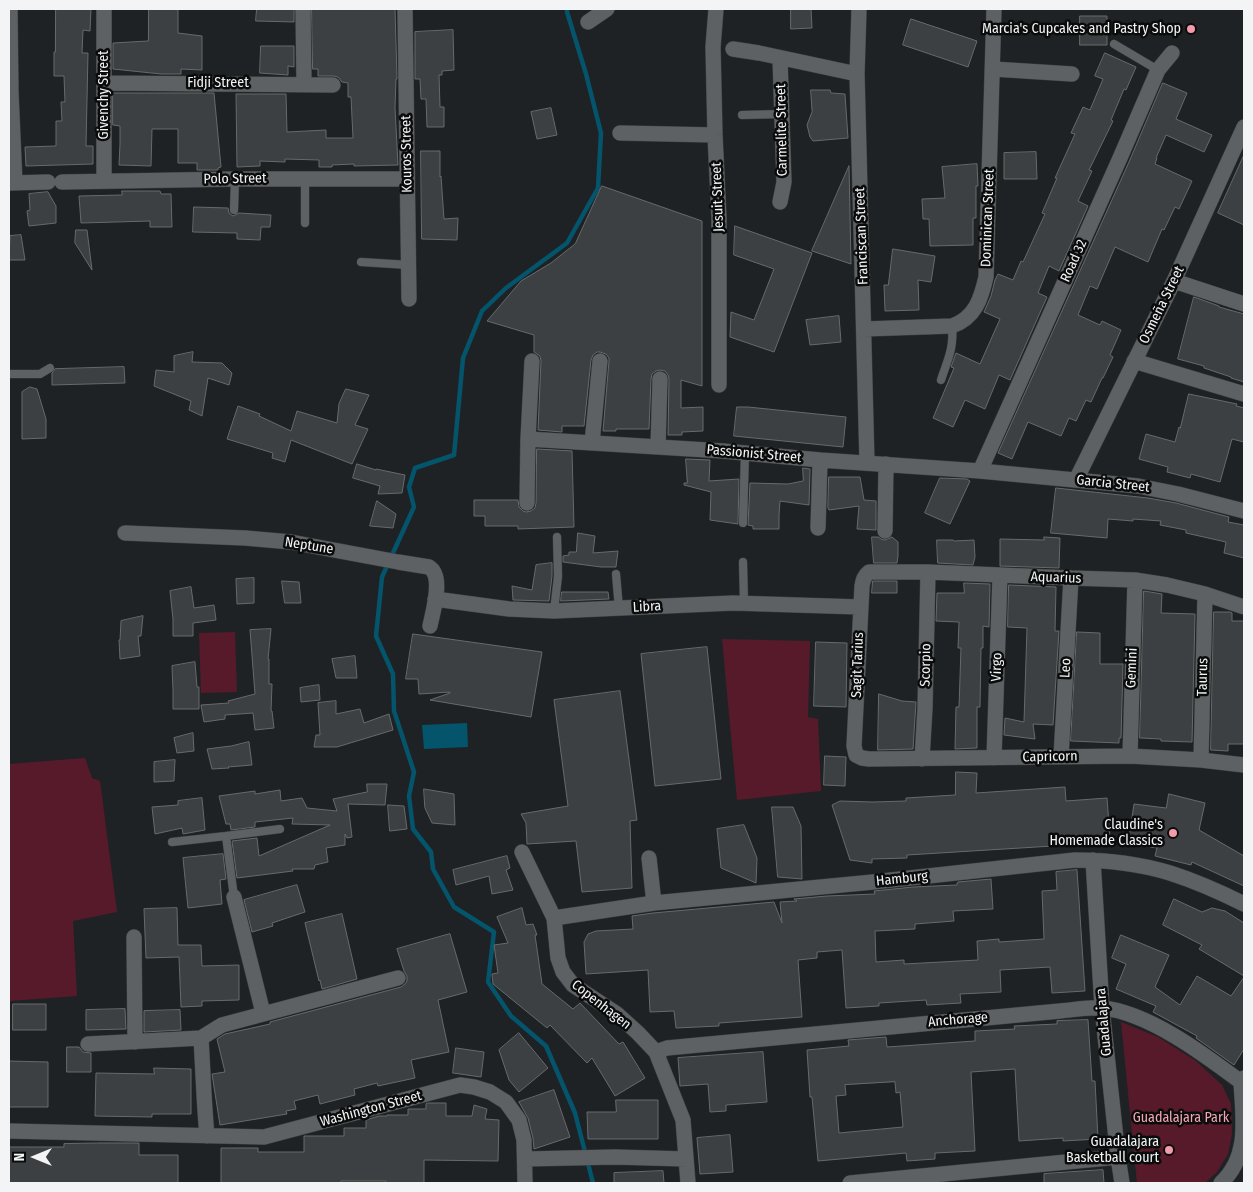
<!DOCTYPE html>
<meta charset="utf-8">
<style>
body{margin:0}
#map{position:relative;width:1253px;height:1192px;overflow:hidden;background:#1f2224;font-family:"Fira Sans Condensed",sans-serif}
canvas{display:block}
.frame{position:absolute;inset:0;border:10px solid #f2f4f5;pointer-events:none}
.north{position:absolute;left:10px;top:1132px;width:50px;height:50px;-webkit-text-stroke:4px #0a0c0c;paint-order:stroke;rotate:270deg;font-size:14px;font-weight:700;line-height:20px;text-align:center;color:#f2f4f5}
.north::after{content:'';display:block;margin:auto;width:18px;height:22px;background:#f2f4f5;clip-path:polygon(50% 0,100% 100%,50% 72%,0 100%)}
</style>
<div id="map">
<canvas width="1253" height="1192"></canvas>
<div class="frame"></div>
<div class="north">N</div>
</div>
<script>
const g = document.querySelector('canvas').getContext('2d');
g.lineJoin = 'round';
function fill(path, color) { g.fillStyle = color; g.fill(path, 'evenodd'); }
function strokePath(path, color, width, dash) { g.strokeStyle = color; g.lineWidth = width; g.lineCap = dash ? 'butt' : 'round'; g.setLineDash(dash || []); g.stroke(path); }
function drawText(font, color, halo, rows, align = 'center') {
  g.font = font + ' "Fira Sans Condensed",sans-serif'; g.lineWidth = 5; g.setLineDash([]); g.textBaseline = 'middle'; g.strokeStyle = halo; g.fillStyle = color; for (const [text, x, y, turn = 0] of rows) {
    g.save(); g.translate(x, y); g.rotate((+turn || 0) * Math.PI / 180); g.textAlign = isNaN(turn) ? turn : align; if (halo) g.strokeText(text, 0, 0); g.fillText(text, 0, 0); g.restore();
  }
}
const green = new Path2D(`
 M235 632 237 692 201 693 199 633Z
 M722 639 810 641 808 717 818 719 821 791 737 800Z
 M85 758 92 778 100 781 117 912 73 921 77 996 9 1001V764Z
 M1121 1022 1158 1037 1196 1061 1222 1085 1231 1104 1232 1134 1228 1154 1217 1172 1205 1183H1137Z`);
const water = new Path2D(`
 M467 723 468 747 424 749 422 725Z`);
const stream = new Path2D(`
 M567 9V12L586 74 601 133 598 188 567 243 506 288 482 311 463 358 454 455 415 468 409 487 414 507 382 577 376 636 393 674 394 711 414 772 409 796 413 829 431 852 433 869 454 907 494 932 488 982 511 1016 546 1046 575 1113 593 1183`);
const building = new Path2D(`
 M56 9H91L90 31 83 30 82 53H88L86 146H93V164L26 166 25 147 56 146V121H62L61 102H65L64 76H54V52H55Z
 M149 9H178V33L202 36V70L181 69V74H161L113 69V43L148 41Z
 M257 9H294V22L256 21Z
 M312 9H395L397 79H396L395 108 398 165 354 166V164L332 165V167H319V160L285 159V162L260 161V166L237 167 236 94H286L287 132 326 130V138H353L351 97H348V83L342 82 338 77 334 76H318V69H313Z
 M791 9H811L812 28 791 29Z
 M1080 16H1107V45H1080Z
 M911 19 977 41 968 67 903 45Z
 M453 30 454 70 442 71V75H439L440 107H444V127H427L426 99H421L420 79H415V32Z
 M261 46H294V67L288 66V75L260 73Z
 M1105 53 1136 67 1126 90 1124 89 1111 120 1113 121 1089 170 1092 171 1078 201 1088 206 1059 271 1049 266 1038 293 1047 297 1010 380 999 375 985 409 965 400 953 427 933 418 954 368 951 367 956 353 980 364 1000 319 984 312 991 296 995 280 998 274 1013 280 1021 261 1023 262 1045 214 1042 213 1057 178H1055L1075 134 1071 133 1083 107 1090 110 1103 79 1095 76Z
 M1163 83 1187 93 1176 119 1212 135 1204 152 1166 135 1156 158H1157L1155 164 1192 181 1179 209 1175 207 1164 230 1162 229 1148 262 1115 247 1097 289 1090 286 1078 315 1100 325 1102 321 1121 330 1110 355 1113 357 1103 378H1102L1091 402 1086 400 1076 421 1069 418 1061 436 1028 422 1012 459 998 453 1129 162Z
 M811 90H830L831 93 845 94 848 138 813 141 810 137 807 125 812 112Z
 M113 93H214L221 167 218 168V170H197V163H178V129H152L151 166 119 165 120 144V126L113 125Z
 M551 108 557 135 537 139 531 112Z
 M421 151H440V177L441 176 444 219 458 218 457 240 422 239Z
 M1036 152 1037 179H1004V153Z
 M1244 155V225L1218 213Z
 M977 164 978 186H976V218H973V245L930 246 929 219H923L922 199 945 198 942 167Z
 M849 166 851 264 812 251Z
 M602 186 702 221V386L681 380V408L703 407V431L682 432V435H668L669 379 668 375 665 371 660 370 656 371 652 374 651 379 649 429H616V431H603L609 361V358L606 354 600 352H597L593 355 591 360 584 426H562V432L538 430 541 361 540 356 534 352V335L487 321 521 281 551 263 575 244Z
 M122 191H160L161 194H171L172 227H150V221L81 223 79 196 122 195Z
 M48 192 56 206V223L29 226 27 211 30 210 29 194Z
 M194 207 228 208 229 213 233 216 239 213 271 215 270 227H261L260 240 237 239V233L193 232Z
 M735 226 812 253 774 352 730 337 731 312 754 320 774 269 734 255Z
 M76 230H87L92 270 75 243Z
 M21 235 25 260H9L10 236Z
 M893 249 935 256 931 282 918 280 919 310 885 311 884 285H888Z
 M1194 297 1219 306V307L1244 314V382L1231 378V377L1204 368V366L1178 359Z
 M839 316 841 342 810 345 806 320Z
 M193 352 192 362 222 363 232 373 229 385 208 378 202 416 189 410 191 401 154 386 156 370 174 372V356Z
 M124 367 125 383 52 385V373L55 369Z
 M30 387 37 389 46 419V438L22 439V392Z
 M346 389 369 395 355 425 368 429 352 464 291 440 285 462 272 458 273 453 227 439 238 406 260 414 259 416 291 431 297 411 337 423 339 404Z
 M1189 394 1237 404 1236 406 1244 408V442L1232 439 1220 482 1191 474 1190 478 1167 472 1168 467 1139 459 1146 434 1175 442 1179 427 1180 428Z
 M737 407H748L846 417 843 447 734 436Z
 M537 449 572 451 574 527 518 529V526H485V516H474V500H518L519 507 523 511 526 512 531 511 535 508 536 503Z
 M686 459 710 460 709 481 739 479 738 524 710 520 711 492 684 485V483H687Z
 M357 464 376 470V469L405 475 402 493 378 494 380 486 353 478Z
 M803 468 810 469 809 505 780 501 779 515V529H753V526L748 525 750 483 788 484 803 481Z
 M829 477H860L864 500 876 501V530L857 529 859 506 829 510 828 508Z
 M940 478 967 479 970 481 950 524 925 513Z
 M1056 488 1148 498 1176 503 1229 517 1228 522 1244 525V558L1224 553 1226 542 1186 533V530L1160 525 1161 521 1133 519V521L1108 519 1107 538 1051 533Z
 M377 501 396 514 393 528 370 526Z
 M578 533 595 536 593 553 618 551 616 567H601L563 562V556L569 555V552H576Z
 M872 537H878L881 539 885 540 892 537 898 542V556L897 563H874Z
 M1044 537 1060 538 1059 568 1000 566V539L1044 540Z
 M937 540H953L954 541 974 540 975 557 973 565 938 563Z
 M552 563V576L549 601 513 600 512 586 532 590 536 565Z
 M254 578V603L237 604 236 579Z
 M282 581 299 582 301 603H285Z
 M873 581H897V593H872Z
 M964 583 990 584 989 627 983 626V648H981L980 707H977V748L955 749 956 707H959L961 648H958L959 622 936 621 937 593H964Z
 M1009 585 1056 587 1055 631H1059L1053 725 1033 724 1035 739 1004 735 1005 718 1024 722 1027 628 1008 627Z
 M191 587 194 608 214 605 216 620 193 623V636H173V619L170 591Z
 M1144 591 1162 594 1161 613 1195 614 1192 742 1161 741V739L1140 738Z
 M562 592H608L609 599 561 601Z
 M1214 612H1230L1232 613V621H1244V744H1228V751L1211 750Z
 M143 616 141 636H138L140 656 120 659 119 640H120L121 621Z
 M271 629 268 659H269V684H272L271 711H272L274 728 255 730 253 713 225 715V719L204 722 201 705 229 703 228 701 255 694 250 630Z
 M1077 632 1100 633V664H1123L1121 738H1119V743L1071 741Z
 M413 634 542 652 531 717 430 700 450 693V692L419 694 418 679H406Z
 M816 642 847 643 846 707 814 706Z
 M707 647 721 779 655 786 641 654Z
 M355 656 357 678H336L332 659Z
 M195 662 197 687H199V709H173V690L172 666Z
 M319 685 320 700 301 702 300 688Z
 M620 691 637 820 630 821 632 888 582 892 576 841 527 844 526 823 521 814 568 806 554 700Z
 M879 694 902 701 916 702 913 749 878 750Z
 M336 701V714L360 709 364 723 389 714 393 730 337 747H314L316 735H320L318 703Z
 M193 733 194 751 177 753 174 738Z
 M249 742 252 765 228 767 229 768 212 769 207 749 231 746Z
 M825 756 846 757 845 786 824 785Z
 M175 760 174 781 154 782V762Z
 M956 772 977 773 976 793 1065 787 1066 801 1107 798 1110 838 1069 841V845L907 855V858L872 859V863L850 860 832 805 840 801 873 802 906 801V798L955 795Z
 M367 784H387L385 805 348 804 352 837 347 838 345 834V845L326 848 328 862 315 865 314 869H292L293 871 237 878 232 841 257 838 259 856 330 825 292 824 293 818 255 822V827L231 830 230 824H226L219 796 255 791V794L280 790 281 801 302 798 307 808 337 811 333 799 367 792Z
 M424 789 454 794 455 825 432 823 425 808Z
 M1169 794 1205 803 1199 830 1244 856V886L1192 862 1191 865 1155 856 1157 848 1128 844 1134 804 1166 808Z
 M202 798 205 830 183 834 182 828 155 834 152 807 178 805V801Z
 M388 805 404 806 407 829 390 831Z
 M772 807H793L801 826 802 879 778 877Z
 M744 825 757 858 756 883 721 868 717 829Z
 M223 854 226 879 220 880 222 904 188 908 183 858Z
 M507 856 510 868 506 870 513 890 492 894 489 876 456 885 453 870Z
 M1077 870 1085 991 1052 993 1050 967 1000 970 1001 992 960 994 961 1003 927 1005 926 1000 879 1003V1006L846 1008 842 950 817 952V958L798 960 802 1017 719 1023V1026L676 1028 674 1011 650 1012 648 970 586 974 584 942 588 934 596 931 633 929 632 916 653 913 774 902 782 923 780 902 797 901 794 899 827 896 875 894 874 891 913 887 957 885V883L958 882 991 879 993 909 953 911 954 921 915 924V929L875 931 876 962 904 960V964L978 960 977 941 999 939V942L1044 939 1042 891 1057 890 1056 872Z
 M297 885 305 912 272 923 273 926 252 932 244 900Z
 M1174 899 1202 912 1212 908 1225 911 1244 923V976L1199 949 1202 945 1163 925Z
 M177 908 178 945H201L202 966 239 965V1000L202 1001V1006L181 1007 179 957 146 958 144 909Z
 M522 908 526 925 533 924 537 935H535L542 984 573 1009 580 1003 619 1044 623 1042 645 1078 615 1096 592 1058 587 1063 550 1025 547 1028 493 984 492 974 498 973 494 945 508 943 497 917Z
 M342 914 357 979 322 989 320 980 319 981 305 923Z
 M450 934 467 992 438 1000 449 1052 411 1060 415 1078 378 1086 377 1083 354 1089 355 1095 320 1104 318 1095 294 1101 296 1109 286 1111 287 1114 220 1125 212 1074 225 1072 217 1039 225 1034 270 1024V1022L401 987 405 984 407 981V976L404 971 397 949Z
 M1121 935 1169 955 1155 987 1180 1005 1197 976 1231 996 1244 977V1049L1234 1065 1196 1038 1197 1036 1153 1012 1156 1006 1116 989 1126 964 1112 958Z
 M13 1004H46V1030H13Z
 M125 1009 126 1029 86 1030V1010Z
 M180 1010 181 1030 144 1032V1011Z
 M1088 1020 1092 1081H1095L1098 1139 1063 1141V1138L1019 1141 1015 1069 971 1072 975 1151 935 1153V1159L907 1161 906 1153 818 1161 812 1097H810L807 1050 849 1046 848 1040 886 1037 887 1047 975 1041V1031L1015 1029 1014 1026 1057 1024V1021ZM895 1082 896 1093 900 1092 903 1127 839 1133 836 1096 846 1095 845 1085Z
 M519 1033 548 1068 519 1092 509 1080 499 1050Z
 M67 1047H79L83 1052 91 1053V1072H67Z
 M456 1048 484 1052 481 1077 453 1073Z
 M763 1052 767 1102 726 1105V1111L710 1112 708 1084 680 1086 678 1058Z
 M9 1061 48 1062V1107H9Z
 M154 1068 191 1069V1114H152V1117L95 1116 96 1073 154 1074Z
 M554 1090 570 1137 534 1149 533 1138 528 1118 519 1102Z
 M616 1100H658V1139H588L587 1112H616Z
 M428 1103H446V1116H472L474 1105 487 1109 485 1119 499 1120 498 1161 424 1160V1183H386V1181H341V1183H221V1148H258V1152H304V1136H344V1128H366V1120L379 1116H387V1115H408V1109H426V1104Z
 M730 1135 733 1172 700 1174 697 1138Z
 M97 1143H139V1155H178V1183H9V1147H64V1144Z
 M1103 1170 1104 1183H1044V1174Z
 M663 1171 664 1183H614V1173Z`);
const service = new Path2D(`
 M1114 44 1158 70
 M742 115 782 114
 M305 178V223
 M234 210 235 179
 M361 262 409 265
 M9 374H40L50 368
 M941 380C948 359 954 348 952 326
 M743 523 745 453
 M743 562 744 603
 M616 574 619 609
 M554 611 558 576 557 537
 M226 836 234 897
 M172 842 226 836 280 829`);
const minor = new Path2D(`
 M10 9 11 93 15 183
 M303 9 304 84
 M405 9 409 299
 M716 9 713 47 715 135 719 218V385
 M859 9 857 74 867 463
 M588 22 607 9
 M733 49 759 53 857 74
 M993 69 1072 74
 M104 83 333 85
 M620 133 715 135
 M104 181V9
 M62 182 235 179H407
 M9 183 48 182
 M780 202 784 182 780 58
 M1174 281 1244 304
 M864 329 952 326C975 318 981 299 986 277L994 9
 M1134 361 1244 394
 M528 439 723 451 820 460 980 471 1138 486 1178 494 1244 511
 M592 443 600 361
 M658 447 660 379
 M980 471 1120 158 1158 70 1172 53
 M1076 480 1174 281 1244 127
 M527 503 528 439 532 361
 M818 528 820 460
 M885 531 886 464
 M125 533 245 538 291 542 398 562 429 567C444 576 433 611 430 626
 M435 599 509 609 554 611 733 603 860 607
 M1244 607 1205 594 1167 585 1135 580 1071 578 928 572H869C864 576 863 580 862 586L854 746 856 755 862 758 869 759 1130 756 1201 760 1244 765
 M1130 756 1135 580
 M1061 757 1071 578
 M994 758 1000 575
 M922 759 925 708 928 572
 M1201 760 1205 594
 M522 852 554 918 558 958 563 972 573 985 617 1014 638 1033 656 1052 683 1120 688 1183
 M649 858 654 903
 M1093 860 1102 1008 1118 1157 1122 1183
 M234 897 263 1013
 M554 918 654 903 873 882 1075 860C1106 860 1140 864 1170 873 1195 881 1220 892 1244 904
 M134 937 135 1042
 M201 1038C203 1071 204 1104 207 1136
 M88 1044 201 1038 222 1025 398 978
 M656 1052 667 1048 1060 1011C1073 1010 1088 1007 1102 1008 1148 1012 1205 1055 1241 1082
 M9 1131 264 1137 460 1085 474 1087 490 1092 506 1102 519 1120 524 1140 525 1183
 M525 1159 615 1157 686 1159
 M850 1183 1118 1157
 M1221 1183C1250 1156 1243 1118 1241 1082L1244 1078`);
const markers = [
 [1191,29,5,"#f39aab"],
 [1173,833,5,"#f39aab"],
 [1169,1150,5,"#f39aab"]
];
const poiNames = [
 ["Marcia's Cupcakes and Pastry Shop",1181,29],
 ["Claudine's",1163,825],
 ["Homemade Classics",1163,841],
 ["Guadalajara",1159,1142],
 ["Basketball court",1159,1158]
];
const streetNames = [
 ["Fidji Street",218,83],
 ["Givenchy Street",104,95,-90],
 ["Carmelite Street",782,130,-91],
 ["Kouros Street",407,154,-91],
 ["Polo Street",235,179,-1],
 ["Jesuit Street",718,197,-92],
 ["Dominican Street",988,218,-88],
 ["Franciscan Street",862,236,-92],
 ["Road 32",1074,261,-66],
 ["Osmeña Street",1162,305,-64],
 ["Passionist Street",754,454,5],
 ["Garcia Street",1113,484,6],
 ["Neptune",309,546,9],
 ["Aquarius",1056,578,2],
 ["Libra",647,607,-3],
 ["Sagit Tarius",858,665,-88],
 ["Scorpio",926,665,-89],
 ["Virgo",997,667,-88],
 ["Leo",1066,668,-87],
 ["Gemini",1132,668,-88],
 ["Taurus",1203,677,-89],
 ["Capricorn",1050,757,-1],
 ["Hamburg",902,879,-6],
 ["Copenhagen",601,1005,38],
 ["Anchorage",958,1020,-5],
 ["Guadalajara",1104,1022,-95],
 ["Washington Street",371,1109,-15]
];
const parkNames = [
 ["Guadalajara Park",1181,1118]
];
fill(green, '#571a2a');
fill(water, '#04546b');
strokePath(stream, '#04546b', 4.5);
fill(building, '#3d4042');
strokePath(building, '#666a6b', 1);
strokePath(service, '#3c3f40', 9);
strokePath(minor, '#3c3f40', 16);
strokePath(service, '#5e6163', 8);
strokePath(minor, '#5e6163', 15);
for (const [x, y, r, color] of markers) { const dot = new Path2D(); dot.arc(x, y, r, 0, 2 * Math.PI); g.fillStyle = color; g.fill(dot); strokePath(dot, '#0a0c0c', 2); }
drawText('14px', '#f2f4f5', '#0a0c0c', poiNames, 'right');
drawText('14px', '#f2f4f5', '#0a0c0c', streetNames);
drawText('14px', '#f5a6b5', '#0a0c0c', parkNames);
</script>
